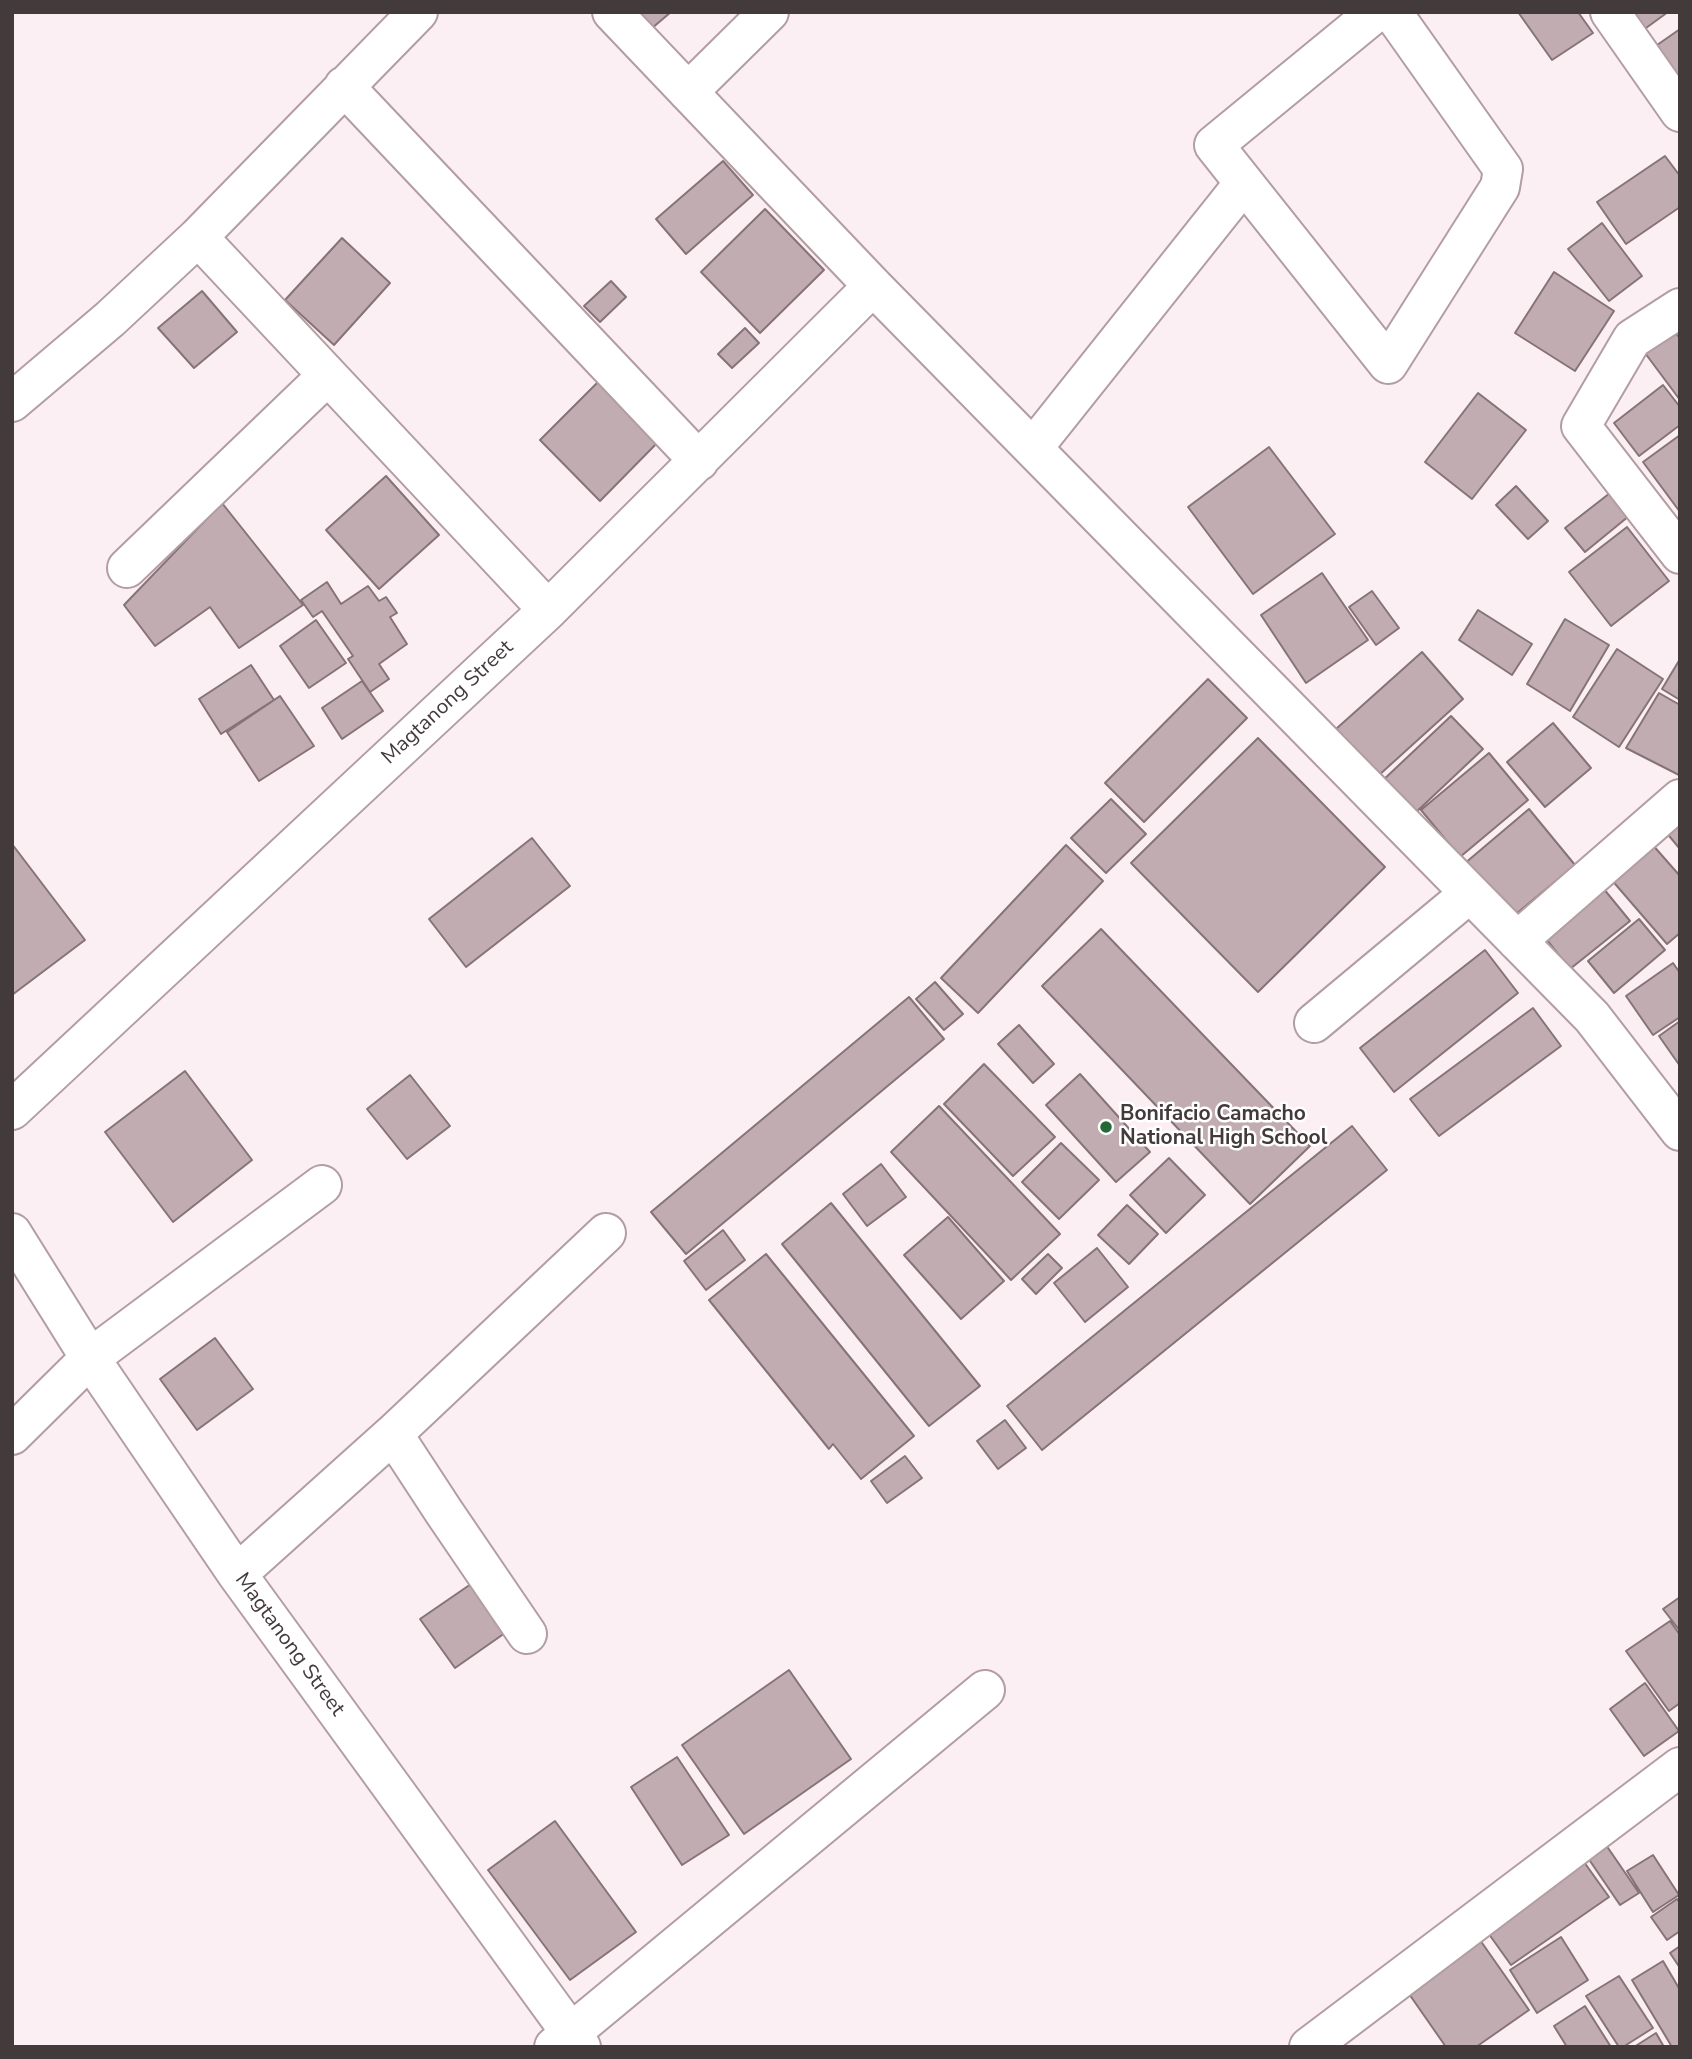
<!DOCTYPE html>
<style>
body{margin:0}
#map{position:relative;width:1692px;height:2059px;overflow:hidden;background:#fceff3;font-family:"Nunito Sans",sans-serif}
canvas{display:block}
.frame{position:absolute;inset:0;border:14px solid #433a3c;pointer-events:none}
</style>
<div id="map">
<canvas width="1692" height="2059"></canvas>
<div class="frame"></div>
</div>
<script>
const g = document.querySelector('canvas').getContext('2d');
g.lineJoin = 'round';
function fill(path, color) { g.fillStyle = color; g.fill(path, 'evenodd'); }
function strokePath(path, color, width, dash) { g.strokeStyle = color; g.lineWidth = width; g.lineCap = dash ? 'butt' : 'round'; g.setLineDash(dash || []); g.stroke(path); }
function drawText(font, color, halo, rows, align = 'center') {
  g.font = font + ' "Nunito Sans",sans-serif'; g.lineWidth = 5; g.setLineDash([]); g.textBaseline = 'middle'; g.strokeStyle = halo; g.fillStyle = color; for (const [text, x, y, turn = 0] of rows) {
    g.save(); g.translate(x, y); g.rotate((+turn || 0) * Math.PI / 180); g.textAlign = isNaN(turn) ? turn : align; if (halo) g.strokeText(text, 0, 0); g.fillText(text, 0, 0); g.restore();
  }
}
const building = new Path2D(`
 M637 12H671L651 29Z
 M1518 12H1578L1593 33 1552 60Z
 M1617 12H1668L1635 36Z
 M1680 29V92L1650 50Z
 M1665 156 1680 176V207L1626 244 1597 202Z
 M723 161 753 195 686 254 656 219Z
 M765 209 824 270 760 333 701 272Z
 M1602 223 1642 276 1609 301 1568 249Z
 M342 238 390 283 334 345 285 300Z
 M1554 272 1614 311 1575 371 1515 333Z
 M611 281 626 297 600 322 584 306Z
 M202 291 237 332 194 368 158 328Z
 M745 328 759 343 732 368 718 354Z
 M1674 331 1680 338V400L1645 353Z
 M601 379 661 439 600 501 540 440Z
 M1663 385 1680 407V425L1639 456 1614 423Z
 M1478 393 1526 430 1472 499 1425 462Z
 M1680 435V512L1643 462Z
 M1269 447 1335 534 1253 594 1188 507Z
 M386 476 439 535 379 589 326 530Z
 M1516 486 1548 521 1528 539 1496 505Z
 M1610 493 1629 516 1585 552 1565 528Z
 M222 503 303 605 239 648 210 607 155 646 124 605Z
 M1627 527 1669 581 1611 626 1569 572Z
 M1322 573 1368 640 1306 683 1261 615Z
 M327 582 341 604 368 586 379 601 386 597 397 613 390 617 407 644 379 664 389 679 370 692 348 659 353 656 322 611 313 617 301 600Z
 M1372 591 1399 628 1376 645 1349 607Z
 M1478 610 1532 644 1512 675 1459 640Z
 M1565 619 1609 645 1570 711 1527 684Z
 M316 620 346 663 309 688 280 646Z
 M1617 649 1663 679 1619 747 1573 717Z
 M1422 652 1463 699 1378 776 1336 729Z
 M1680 659V700L1662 689Z
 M251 665 274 700 221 734 199 699Z
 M1208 679 1247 718 1144 822 1105 783Z
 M362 681 383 711 342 739 322 708Z
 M1659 693 1680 705 1679 775 1626 748Z
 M280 696 314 746 259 781 227 732Z
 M1451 716 1483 749 1412 816 1380 783Z
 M1553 723 1591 768 1545 807 1507 762Z
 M1258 738 1385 867 1258 992 1131 863Z
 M1489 753 1528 800 1460 857 1421 810Z
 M1111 799 1146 834 1106 873 1071 838Z
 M1529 809 1575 865 1510 919 1464 864Z
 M1680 820V849L1665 831Z
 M532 838 570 886 466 967 429 919Z
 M1651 843 1680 876V933L1667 944 1610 878Z
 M12 844 85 940 12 995Z
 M1066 845 1103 881 978 1013 941 978Z
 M1603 888 1630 921 1570 969 1544 936Z
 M1639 919 1665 950 1614 993 1588 961Z
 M1101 929 1310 1146 1250 1204 1042 986Z
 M1485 950 1518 993 1394 1092 1360 1048Z
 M1673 963 1680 973V1017L1653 1035 1626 996Z
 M935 982 963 1014 944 1030 916 999Z
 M909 997 944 1039 686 1254 651 1212Z
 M1533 1008 1561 1046 1439 1136 1410 1099Z
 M1680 1021V1066L1659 1036Z
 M1019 1025 1054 1064 1033 1083 998 1044Z
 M984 1064 1055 1137 1013 1176 944 1104Z
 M185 1071 252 1160 173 1222 105 1132Z
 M1080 1074 1150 1152 1116 1182 1046 1105Z
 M410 1075 450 1126 407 1159 367 1109Z
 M939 1106 1060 1234 1011 1280 891 1152Z
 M1352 1126 1387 1170 1042 1450 1007 1406Z
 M1061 1143 1099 1180 1059 1219 1022 1182Z
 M1169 1158 1205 1195 1166 1233 1130 1195Z
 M881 1164 906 1197 867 1226 843 1194Z
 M831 1203 980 1386 929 1426 782 1244Z
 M1127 1205 1158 1234 1129 1264 1098 1235Z
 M948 1217 1004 1281 961 1319 904 1255Z
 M723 1230 745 1260 706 1290 684 1261Z
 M1097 1248 1128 1287 1085 1322 1054 1283Z
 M766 1254 914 1436 861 1479 833 1444 829 1449 709 1300Z
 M1048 1254 1062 1268 1036 1294 1022 1279Z
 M215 1338 253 1389 197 1430 160 1379Z
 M1005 1420 1026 1448 998 1469 977 1441Z
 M905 1456 922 1478 887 1503 871 1481Z
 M471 1584 505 1633 455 1668 420 1619Z
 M1680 1597V1631L1663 1609Z
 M1670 1621 1680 1635V1703L1669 1711 1626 1651Z
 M789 1670 851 1759 744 1834 682 1745Z
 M1645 1683 1679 1731 1644 1756 1610 1709Z
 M677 1757 729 1835 682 1865 631 1787Z
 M555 1821 636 1932 570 1980 488 1870Z
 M1606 1845 1639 1893 1620 1905 1588 1858Z
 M1653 1855 1679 1895 1653 1912 1627 1871Z
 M1584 1862 1609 1897 1511 1965 1486 1930Z
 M1677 1899 1680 1903V1931L1667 1940 1651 1917Z
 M1561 1937 1588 1980 1537 2013 1510 1970Z
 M1480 1940 1529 2010 1476 2047H1446L1407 1991Z
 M1680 1946V1968L1670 1953Z
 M1663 1961 1680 1990V2047H1672L1632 1980Z
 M1619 1976 1653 2028 1623 2047H1619L1586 1996Z
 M1585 2006 1611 2047H1567L1554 2026Z
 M1656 2033 1664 2047H1634Z`);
const minor = new Path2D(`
 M612 12 873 286 1592 1017 1680 1131
 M1376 12 1214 145 1388 364 1500 187 1503 169 1392 12
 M1610 12 1680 112
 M344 86 699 461
 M688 92 769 12
 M198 237 548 610
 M1680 308 1632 339 1581 426 1680 554
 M12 402 110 319 198 237 418 12
 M1033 448 1244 183
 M127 568 327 376
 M1517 941 1680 799
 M1314 1023 1470 893
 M12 1110 548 610 873 286
 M12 1233 90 1358 237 1574 581 2047
 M393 1434 444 1512 527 1634
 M12 1435 90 1358 322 1185
 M237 1574 393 1434 606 1233
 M554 2047 985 1690
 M1309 2047 1680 1767`);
const markers = [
 [1106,1127,7,"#236a36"]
];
const streetNames = [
 ["Magtanong Street",448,703,-43],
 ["Magtanong Street",289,1645,54]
];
const poiNames = [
 ["Bonifacio Camacho",1120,1115],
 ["National High School",1120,1139]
];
fill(building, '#c1acb2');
strokePath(building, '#867378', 2);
strokePath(minor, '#b29da3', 42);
strokePath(minor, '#fff', 38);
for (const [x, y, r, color] of markers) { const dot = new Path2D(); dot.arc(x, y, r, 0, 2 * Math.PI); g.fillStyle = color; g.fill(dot); strokePath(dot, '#fff', 2.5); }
drawText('21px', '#433a3c', '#fff', streetNames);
drawText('bold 21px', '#433a3c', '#fff', poiNames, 'left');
</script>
